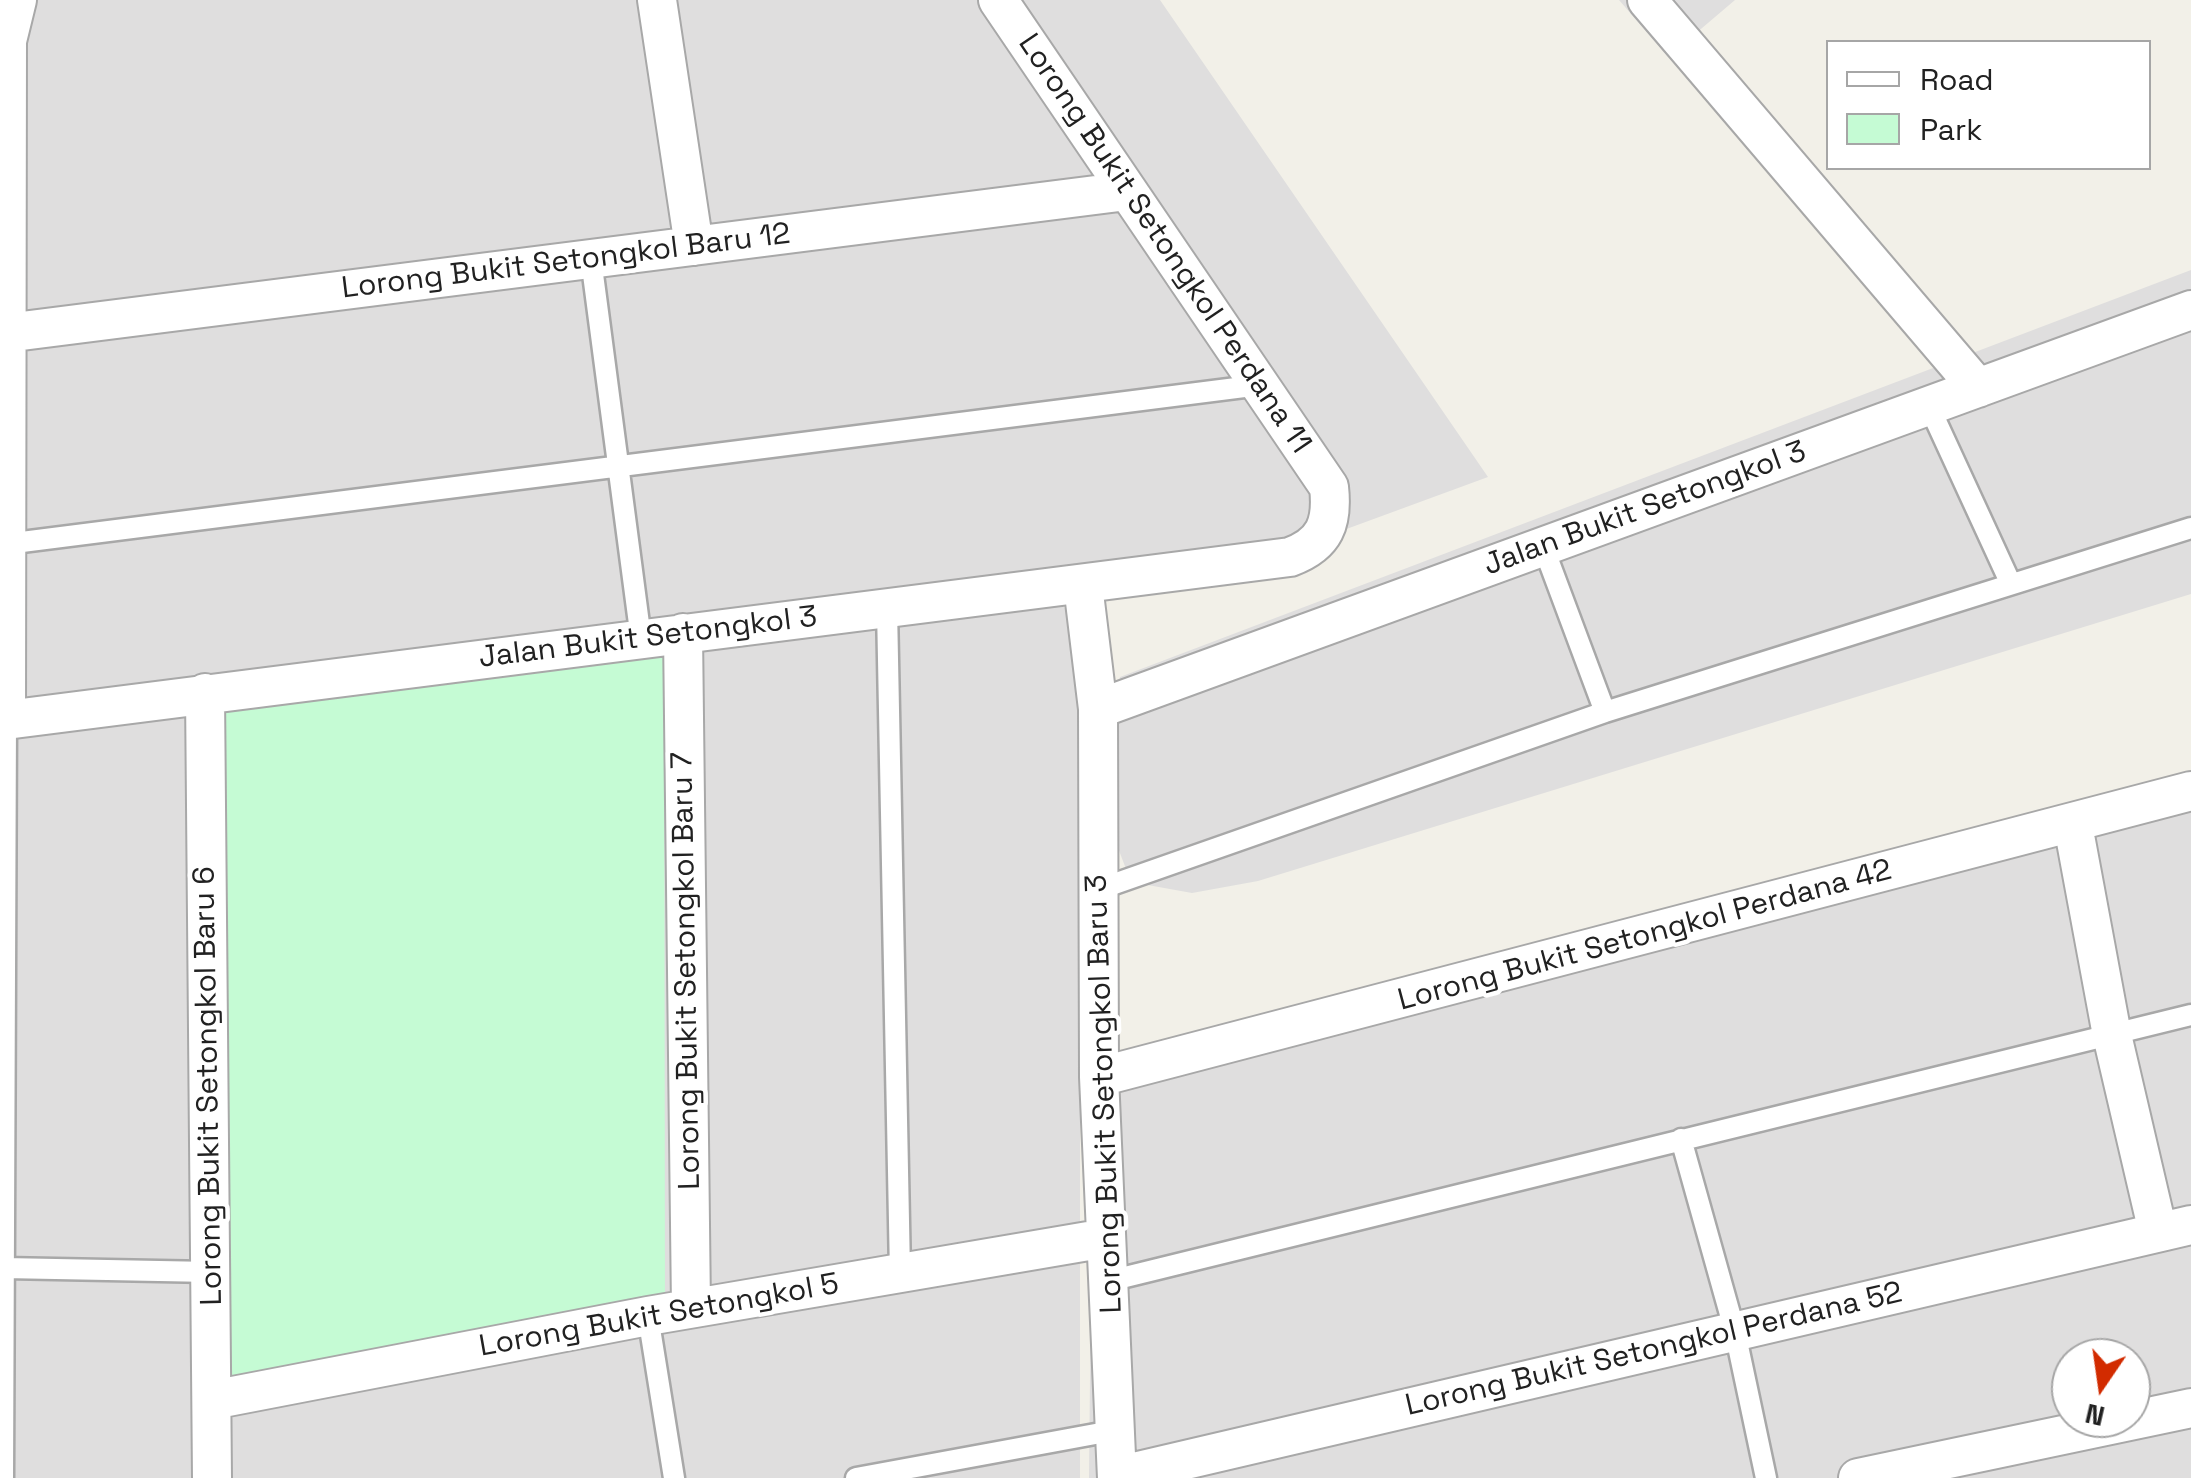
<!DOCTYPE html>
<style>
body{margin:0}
#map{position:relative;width:2191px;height:1478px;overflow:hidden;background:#f2f0e8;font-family:"Space Grotesk",sans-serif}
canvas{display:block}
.legend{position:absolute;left:1826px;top:40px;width:325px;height:130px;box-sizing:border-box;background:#fff;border:2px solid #a6a6a6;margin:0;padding:12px 18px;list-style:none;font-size:30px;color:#212121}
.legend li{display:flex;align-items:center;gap:20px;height:50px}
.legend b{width:50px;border:2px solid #a6a6a6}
.north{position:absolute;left:2051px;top:1338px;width:100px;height:100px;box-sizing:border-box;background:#fff;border:2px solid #a6a6a6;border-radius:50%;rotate:193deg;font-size:28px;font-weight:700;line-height:40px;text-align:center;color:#212121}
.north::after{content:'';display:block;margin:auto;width:35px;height:45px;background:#d22b00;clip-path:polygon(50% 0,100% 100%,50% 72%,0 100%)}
</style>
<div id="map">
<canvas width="2191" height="1478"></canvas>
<ul class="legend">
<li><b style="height:12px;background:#fff"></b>Road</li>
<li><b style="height:28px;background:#c5fbd4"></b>Park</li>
</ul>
<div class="north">N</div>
</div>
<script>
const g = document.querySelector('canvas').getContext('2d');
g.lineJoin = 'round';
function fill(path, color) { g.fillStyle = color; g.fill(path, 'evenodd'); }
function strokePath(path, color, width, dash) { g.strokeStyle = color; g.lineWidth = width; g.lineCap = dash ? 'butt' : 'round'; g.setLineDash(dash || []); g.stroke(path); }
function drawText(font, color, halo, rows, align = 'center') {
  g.font = font + ' "Space Grotesk",sans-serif'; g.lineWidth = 9; g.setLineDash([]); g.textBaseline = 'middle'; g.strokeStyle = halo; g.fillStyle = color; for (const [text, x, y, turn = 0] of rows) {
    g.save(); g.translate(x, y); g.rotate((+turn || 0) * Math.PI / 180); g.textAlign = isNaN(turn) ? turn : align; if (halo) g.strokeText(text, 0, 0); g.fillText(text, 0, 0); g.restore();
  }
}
const residential = new Path2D(`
 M0 0H1160L1488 477 1273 556 1038 585 1066 609 1080 650V1478H0Z
 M1619 0H1735L1668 57Z
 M2191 270V594L1258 881 1192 893 1131 882 1118 848 1109 735 1120 677Z
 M2191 778V1478H1089L1093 1076ZM2071 1358H2131V1418H2071Z`);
const park = new Path2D(`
 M664 626 665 1312 193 1393 186 686Z`);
const service = new Path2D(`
 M591 259 641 639
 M1929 406 2010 582
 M6 544 1260 385
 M1543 546 1605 712
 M887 608 900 1273
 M1097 890 1605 712 2191 528
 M1681 1139 1735 1332 1766 1478
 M4 1268 211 1272
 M1109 1281 2191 1015
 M648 1316 674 1478
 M3 1478 6 720
 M856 1478 1117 1430`);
const minor = new Path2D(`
 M17 0 7 41 6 720 1290 557C1325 544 1333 523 1329 487L998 0
 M657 0 694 246
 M1647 0 1978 388
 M6 333 1127 191
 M1083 585 1098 709 1099 1077 1117 1478
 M683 633 691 1308
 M205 693 212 1478
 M1098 709 2191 310
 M2073 825 2112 1035 2158 1232
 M1099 1077 2191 791
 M212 1400 648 1316 1106 1238
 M1117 1476 2191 1225
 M1858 1478 2191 1408`);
const streetNames = [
 ["Lorong Bukit Setongkol Perdana 11",1164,244,56],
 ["Lorong Bukit Setongkol Baru 12",566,262,-7],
 ["Jalan Bukit Setongkol 3",1645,509,-20],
 ["Jalan Bukit Setongkol 3",648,638,-7],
 ["Lorong Bukit Setongkol Perdana 42",1645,936,-15],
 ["Lorong Bukit Setongkol Baru 7",687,971,-91],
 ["Lorong Bukit Setongkol Baru 6",209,1086,-91],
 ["Lorong Bukit Setongkol Baru 3",1105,1094,-92],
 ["Lorong Bukit Setongkol 5",659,1316,-10],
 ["Lorong Bukit Setongkol Perdana 52",1654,1350,-13]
];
fill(residential, '#dfdede');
fill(park, '#c5fbd4');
strokePath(service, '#a8a8a8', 25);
strokePath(minor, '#a8a8a8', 42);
strokePath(service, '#fff', 20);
strokePath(minor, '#fff', 38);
drawText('30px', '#212121', '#fff', streetNames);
</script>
